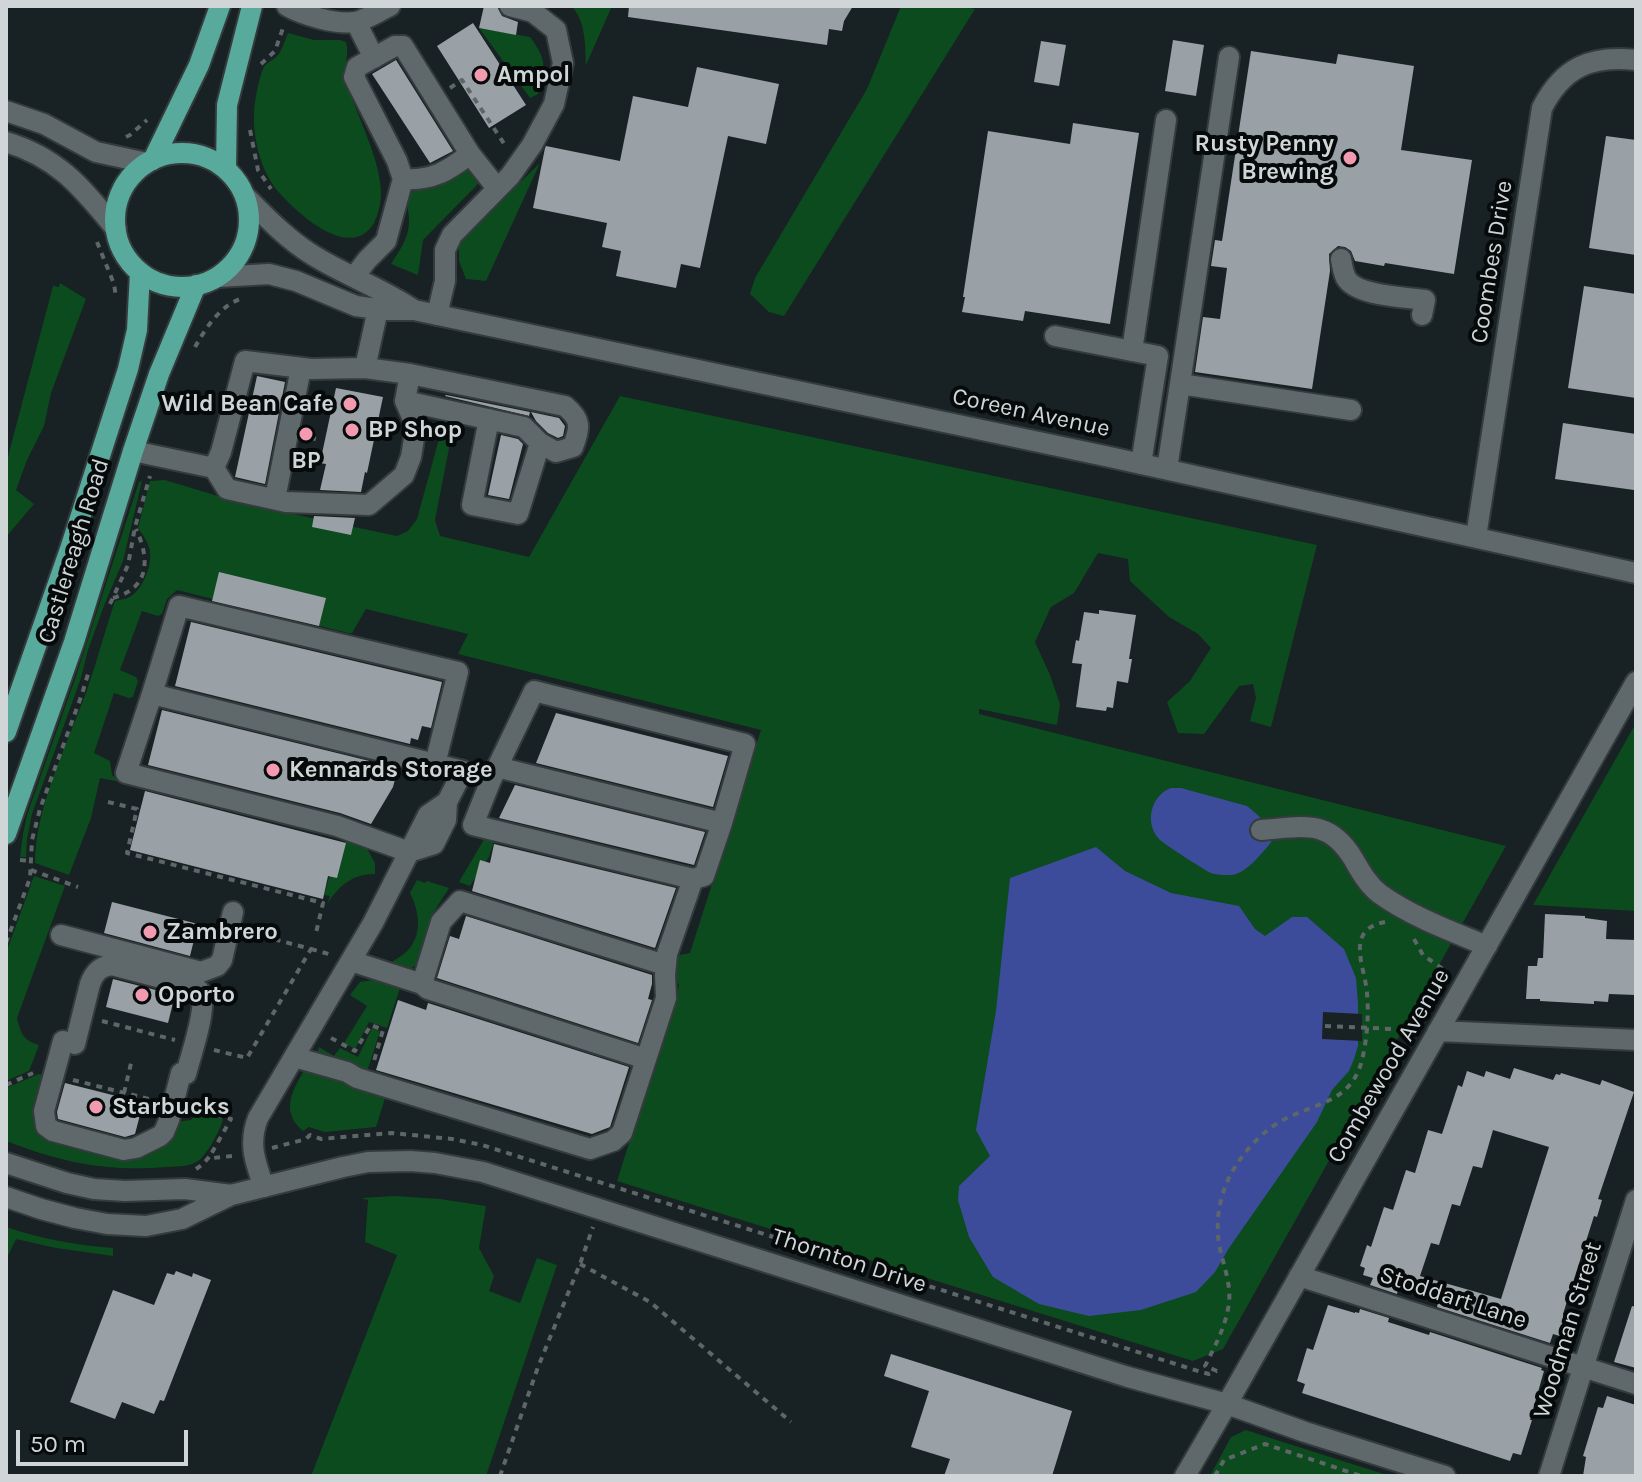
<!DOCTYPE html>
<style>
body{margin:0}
#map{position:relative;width:1642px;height:1482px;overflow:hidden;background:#182123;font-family:Karla,sans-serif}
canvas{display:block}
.frame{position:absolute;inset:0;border:8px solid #d0d6d7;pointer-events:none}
.scale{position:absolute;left:16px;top:1430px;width:172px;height:36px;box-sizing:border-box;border:4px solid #d0d6d7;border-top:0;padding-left:10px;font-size:24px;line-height:28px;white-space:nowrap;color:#d0d6d7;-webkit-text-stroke:6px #060a0a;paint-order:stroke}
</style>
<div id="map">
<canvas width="1642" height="1482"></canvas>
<div class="frame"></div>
<div class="scale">50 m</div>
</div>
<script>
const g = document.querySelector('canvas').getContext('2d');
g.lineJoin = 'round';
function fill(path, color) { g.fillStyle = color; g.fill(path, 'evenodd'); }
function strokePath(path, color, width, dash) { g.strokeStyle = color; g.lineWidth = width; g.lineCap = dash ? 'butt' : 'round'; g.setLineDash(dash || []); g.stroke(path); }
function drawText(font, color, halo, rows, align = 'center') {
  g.font = font + ' Karla,sans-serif'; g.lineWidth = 8; g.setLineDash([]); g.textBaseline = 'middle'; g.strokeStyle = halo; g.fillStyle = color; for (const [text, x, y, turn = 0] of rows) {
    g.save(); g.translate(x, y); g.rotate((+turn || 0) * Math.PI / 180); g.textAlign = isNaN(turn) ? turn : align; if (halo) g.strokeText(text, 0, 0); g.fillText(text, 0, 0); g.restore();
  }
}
const green = new Path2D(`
 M571 6H612L586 65C585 46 586 20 571 6Z
 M901 6H959L975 9 784 316 769 312 750 294 755 278 867 89Z
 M479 28 530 37C546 58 547 69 538 94L530 98Z
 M288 33 314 40H340L346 42C350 56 342 70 347 84 357 116 381 160 381 194 381 204 378 215 374 223 350 263 295 212 276 189 261 170 253 139 254 114 254 104 259 76 264 67 267 62 274 60 278 55 282 50 285 40 288 33Z
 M540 163 486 281 466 279 459 261V245L472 229Z
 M469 168 480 179 478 184 423 240 418 275 391 264C399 251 408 240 409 223 410 213 404 201 410 192 417 182 457 169 469 168Z
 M60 283 86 299 51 393 44 426 27 460 16 490 34 504 6 537V464L53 286 59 287Z
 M620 396 1317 545 1271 727 1250 721 1256 698 1253 684 1239 686 1204 734 1178 733 1167 702 1190 681 1211 648 1198 634 1169 617 1130 581 1128 559 1098 553 1074 593 1051 607 1035 642 1050 675 1060 704 1057 725 979 709V714L1506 846 1223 1349 1193 1361 863 1258 861 1255 860 1257 617 1181 679 986 670 962 674 956 690 953 761 730 458 654 468 634 366 609 352 633H348L177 590 167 599 162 614 158 616 142 611 120 670 136 677 138 681 133 697 129 698 114 693 94 753 110 761 112 775 120 782 100 778 91 818 69 875 35 863C35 807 68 743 87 690 97 661 105 630 115 601 118 600 125 599 128 598 142 591 152 567 150 552 149 543 143 535 138 528L150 481 165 480 241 503 397 536 408 531 417 519 445 417 455 418 435 520 440 536 529 557Z
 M142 481 123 561 105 603 88 650 81 678 32 814 27 839 26 857H20L23 834 27 815 76 676 139 482Z
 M1636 723V911L1533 905Z
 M486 836 495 838 489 857 470 886 459 882Z
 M346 839 366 847 375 863V874C352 874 338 886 327 905L330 896 324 895 330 874H337Z
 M34 876 65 886 17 1018C21 1034 23 1040 39 1045L29 1071 6 1081V953Z
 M417 880 425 883 427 881 449 888C443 898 436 907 432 917 425 935 429 961 408 970L394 965 392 962C397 958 404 955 408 950 423 934 419 911 410 893Z
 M373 980 400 988 387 1028 369 1022 355 1049 344 1043 367 1006 350 995 360 982Z
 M372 1028 380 1031 367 1072 316 1055 319 1047 334 1056 340 1048 358 1057Z
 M308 1071 344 1080 386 1095 376 1127 325 1132 309 1127 303 1131C281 1112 291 1094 303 1072Z
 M39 1074 45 1076 36 1119 123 1154 175 1122 191 1120 197 1113 223 1119C221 1129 207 1155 198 1161 190 1167 178 1166 168 1167 107 1172 63 1163 6 1141V1088Z
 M396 1196 440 1199 486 1206 479 1248 494 1276 489 1291 520 1303 537 1258 557 1265 486 1476H311L397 1255 365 1242 368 1200 361 1198Z
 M6 1227C42 1239 76 1245 113 1248V1256L56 1248 16 1239 6 1260Z
 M1246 1430 1264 1436 1390 1476H1210L1231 1437Z`);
const water = new Path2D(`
 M1171 788H1181L1247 806 1259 816 1272 841C1264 851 1249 870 1236 874 1231 876 1216 875 1211 873 1206 871 1162 843 1159 839 1144 823 1151 795 1171 788Z
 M1096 847 1125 871 1171 893 1239 906 1255 929 1265 936 1292 917H1307L1344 949 1356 978 1358 1004V1046L1354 1059 1349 1071 1332 1090 1317 1122 1229 1248 1215 1272 1196 1292 1141 1310 1089 1316 1039 1304 993 1277 969 1237 958 1200 959 1186 990 1156 976 1130 996 1011 1010 878Z`);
const pier = new Path2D(`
 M1323 1012 1362 1014V1041L1322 1039Z`);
const building = new Path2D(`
 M484 6H497L502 16 518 22 516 35 479 28Z
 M629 6H853L844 21 842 31 829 29 827 45 628 17Z
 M473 23 526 105 489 128 437 46Z
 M1173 40 1204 45 1196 96 1165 91Z
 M1041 41 1066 45 1059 86 1034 82Z
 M1251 51 1336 64 1338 54 1414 66 1401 150 1472 160 1454 274 1385 263 1384 266 1355 261 1351 251 1345 247 1338 246 1329 254 1330 271 1312 389 1195 372 1203 317 1220 319 1227 268 1211 266 1215 240 1222 241Z
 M396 60 453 151 430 163 372 74Z
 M697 67 779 84 766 144 728 136 700 268 681 264 676 288 616 276 621 251 602 247 607 223 533 208 545 148 546 146 620 161 633 96 688 107Z
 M1073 123 1139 133 1110 324 1025 311 1023 321 962 312 965 297H963L988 131 1070 144Z
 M1606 136 1636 140V255L1589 248Z
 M1584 286 1636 294V398L1568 388Z
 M257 376 285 382 265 484 235 477Z
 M336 388 383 397 367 473 365 472 361 492 320 490 326 464 320 463Z
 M446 395 530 412 529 416 445 396Z
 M531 412 559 418 565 426 563 436 558 438 548 433 536 421Z
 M1563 423 1636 434 1634 490 1555 479Z
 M501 435 518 439 523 444 509 499 488 495Z
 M314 516 355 518 351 535 312 527Z
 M219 572 326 598 319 626 212 601Z
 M1099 610 1136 615 1129 659H1132L1128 683 1117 681 1113 708 1107 707 1106 711 1076 707 1082 664 1072 663 1076 640 1079 641 1084 612 1099 614Z
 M191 622 442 682 431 728 422 726 418 740 411 738 410 744 175 686Z
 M162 710 398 768 393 787 371 824 340 813 148 765Z
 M556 713 728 756 713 807 536 763Z
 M515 785 705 832 694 865 499 818Z
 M145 791 346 843 337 878 328 876 323 899 130 850Z
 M494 844 676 888 655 948 472 891 480 860 490 863Z
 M112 902 198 924 190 956 104 933Z
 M1545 914 1585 916V918L1607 921 1606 939 1636 940V995L1609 994 1608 1002 1594 1001V1004L1540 1001V999H1526L1528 966H1537L1538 958H1543Z
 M466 916 652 975V984L648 999 652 1000 638 1043 437 978 450 936 459 939Z
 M113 979 175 995 168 1023 106 1007Z
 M398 1000 426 1010 428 1003 629 1067 610 1127 592 1134 376 1070Z
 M1514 1068 1553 1080 1556 1074 1560 1075 1561 1073 1600 1085 1602 1080 1634 1092 1598 1199 1602 1200 1597 1217 1594 1216 1563 1314 1564 1316 1569 1317 1563 1337 1553 1334 1550 1343 1437 1307 1438 1302 1398 1289 1397 1294 1370 1285 1373 1278 1363 1275 1365 1268 1360 1266 1367 1245 1371 1247 1384 1207 1393 1210 1406 1170 1415 1173 1428 1130 1442 1134 1458 1085 1462 1087 1467 1071 1484 1077 1486 1071 1510 1079ZM1493 1130 1549 1147 1501 1299 1420 1276 1431 1243 1439 1245 1452 1204 1460 1206 1473 1166 1482 1168Z
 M65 1083 136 1101 133 1114 140 1115 135 1134 125 1137 58 1119 57 1112Z
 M176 1271 192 1277 193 1273 211 1280 164 1401 160 1400 154 1414 122 1402 115 1419 70 1402 113 1290 154 1305 167 1273 174 1275Z
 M1328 1305 1355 1313V1312L1359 1313 1360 1309 1389 1318 1388 1322 1429 1335 1430 1332 1542 1368 1541 1370 1544 1371 1530 1420H1532L1521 1455 1513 1453 1510 1461 1302 1393 1305 1384 1297 1381 1307 1348 1313 1350Z
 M1632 1306 1636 1307V1368L1614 1362Z
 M891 1354 1072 1411 1052 1476H944L950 1459 911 1447 929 1391 884 1376Z
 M1607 1396 1636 1405V1476H1583L1586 1457 1583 1456 1598 1407 1603 1408Z`);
const path = new Path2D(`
 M261 64 275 51 283 28
 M450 88 462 80 505 145
 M250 130 258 170 271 189
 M126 137 130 135 147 120
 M97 242 114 284 116 297
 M195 347C206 328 219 307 240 299
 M310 438 321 440
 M113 598C150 588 150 559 136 529
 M110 604 128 565 135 527 150 476
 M108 802 137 809 127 853 323 903 316 933
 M20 860 31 861
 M31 870 78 887
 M1414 939 1423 955 1447 972
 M6 943 30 878 32 840 40 809 82 694 88 674
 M311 949 332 955
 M102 1021 175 1040
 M1325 1026 1416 1030
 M331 1038 355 1051 371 1025 383 1030 374 1061
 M214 1050 247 1058 311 949 247 932
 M73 1080 153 1100
 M6 1085 33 1073
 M124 1093 132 1059
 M193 1109 231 1119 210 1156
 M272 1148 306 1139 310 1135 321 1139 392 1133 452 1139 482 1145 1201 1372 1209 1374 1217 1371
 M196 1169 203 1164 210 1156 213 1158 232 1156
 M580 1264 650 1302 791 1422
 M1217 1371 1205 1366C1215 1346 1226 1326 1229 1303 1231 1284 1224 1267 1220 1249 1214 1221 1220 1191 1235 1167 1246 1149 1264 1130 1283 1120 1315 1103 1351 1103 1362 1060 1367 1040 1369 1014 1367 993 1365 966 1344 930 1385 922
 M500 1476 538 1367 580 1264 593 1227
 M1215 1476 1224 1460 1265 1444 1361 1476`);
const minor = new Path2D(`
 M287 6C303 15 336 25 355 22 366 20 379 11 390 6
 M356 22 374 58
 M1229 57 1180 384 1351 410
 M6 111 44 124 96 152 147 163
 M6 142C59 158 82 188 116 229
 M403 179C432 181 448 171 470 154
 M246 197C266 217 287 239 311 254 344 275 382 288 414 310
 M1341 259C1342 265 1343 272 1346 278 1356 296 1405 297 1425 300L1422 315
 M218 277 269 274 296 281 356 306 384 310H414L1105 456 1636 573
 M354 277 367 260 386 241 403 179 397 161 354 77 357 67 395 46H403L470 154 497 188
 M437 315 445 281V250L452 235 510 176 532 145 554 104 563 63 556 30 533 12 510 6
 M1055 336 1158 356 1141 464
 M1132 351 1166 120
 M405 401 524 427 540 443 556 452 573 447C580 427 582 420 565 406L410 374
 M489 419 472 505 518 514 540 443
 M133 451 214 468 227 489 286 502 369 505 404 475 411 457 416 426 405 401 410 374 365 368 378 309
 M214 468 221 452 245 361 311 369 365 368
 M1167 469 1180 384
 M275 499 301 368
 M1476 537 1542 108C1563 67 1591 55 1636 60
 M152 694 126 773 337 826 409 852 434 844 446 820 447 802 463 771 435 764 152 694 179 606 458 672 435 764
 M478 776 491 780 534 691 745 744 722 823 497 767
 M1261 830C1304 827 1329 818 1354 860 1361 872 1368 885 1380 894 1412 917 1451 931 1487 946
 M693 879 704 876 722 823
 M61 935 201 972 217 966 222 960 233 912
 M351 961 422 984
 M1438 1031 1636 1040
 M63 1041 44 1111 46 1126 53 1131 124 1150 136 1148 160 1136 164 1132 169 1120 181 1073
 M75 1044 90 984C94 973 100 966 112 965L192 986C198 989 199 989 201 995 207 1009 190 1058 186 1074
 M294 1057 347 1072 357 1078 590 1149 613 1141 622 1133 666 998 665 975 667 954 693 879 473 825 491 780
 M646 1059 428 989 422 984 441 922 460 901 665 965
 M6 1163 67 1183 94 1189 125 1191 185 1189 231 1195
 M264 1187C255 1162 248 1143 258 1118L373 923 428 815 447 802
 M6 1197 41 1209 75 1218 107 1224 146 1226 182 1219 231 1195 343 1167 368 1162 410 1161 435 1163 483 1172 1128 1377 1227 1404 1305 1432 1445 1476
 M1299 1276 1636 1384
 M1185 1476 1227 1404 1636 682
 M1549 1476 1636 1200`);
const major = new Path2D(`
 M115 220a67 67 0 1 1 134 0a67 67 0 1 1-134 0Z
 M153 160 199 65 220 6
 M226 169 227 105 252 6
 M6 732 70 549 128 369 137 330 140 272
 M6 834 74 642 133 451 159 374 196 285`);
const markers = [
 [481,75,8,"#f29aaf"],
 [1350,158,8,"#f29aaf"],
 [350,404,8,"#f29aaf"],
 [352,430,8,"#f29aaf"],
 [306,434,8,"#f29aaf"],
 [273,770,8,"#f29aaf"],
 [150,932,8,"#f29aaf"],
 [142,995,8,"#f29aaf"],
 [96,1107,8,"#f29aaf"]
];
const poiNames = [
 ["Ampol",497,75],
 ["Rusty Penny",1334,144,"right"],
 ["Brewing",1334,172,"right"],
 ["Wild Bean Cafe",334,404,"right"],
 ["BP Shop",368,430],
 ["BP",306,461,"center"],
 ["Kennards Storage",289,770],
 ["Zambrero",166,932],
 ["Oporto",158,995],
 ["Starbucks",112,1107]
];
const streetNames = [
 ["Coombes Drive",1492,262,-81],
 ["Coreen Avenue",1031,413,12],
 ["Castlereagh Road",74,551,-73],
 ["Combewood Avenue",1389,1066,-60],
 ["Thornton Drive",849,1261,18],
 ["Stoddart Lane",1453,1298,18],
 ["Woodman Street",1568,1330,-73]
];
fill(green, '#0b4b1e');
fill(water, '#3c4c9b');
fill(pier, '#182123');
fill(building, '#99a1a7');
strokePath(minor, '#353b3d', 24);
strokePath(major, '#353b3d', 24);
strokePath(path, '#5e6668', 4, [6, 6]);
strokePath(minor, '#5f696b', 20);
strokePath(major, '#57aa9c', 20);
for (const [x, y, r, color] of markers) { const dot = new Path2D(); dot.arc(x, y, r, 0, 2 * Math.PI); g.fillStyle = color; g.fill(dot); strokePath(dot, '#060a0a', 3); }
drawText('bold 24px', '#d0d6d7', '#060a0a', poiNames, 'left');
drawText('24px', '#d0d6d7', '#060a0a', streetNames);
</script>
